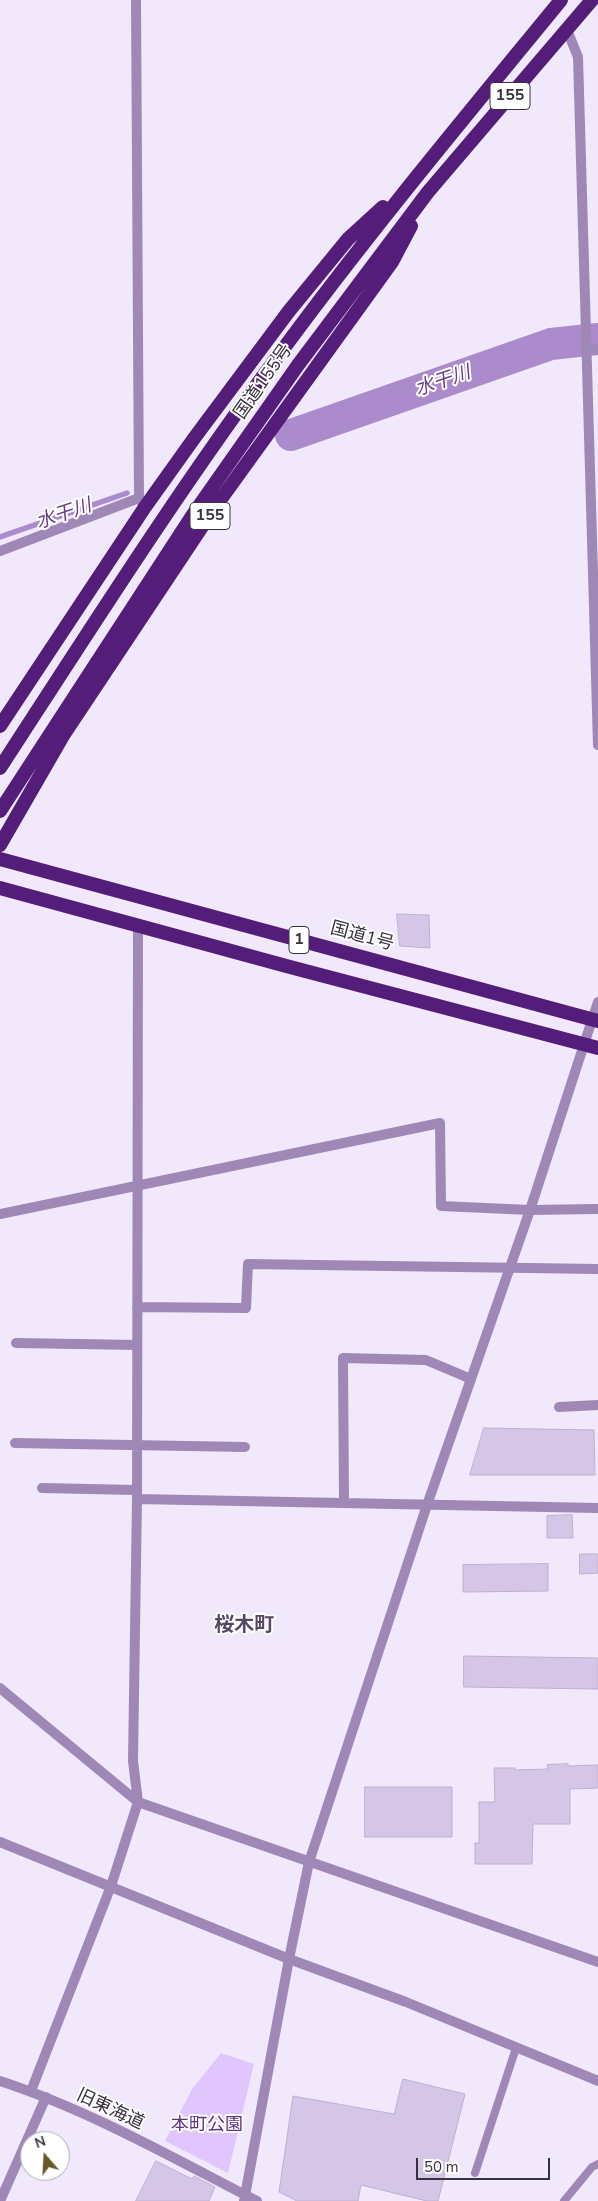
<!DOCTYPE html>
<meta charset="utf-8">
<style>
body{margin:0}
#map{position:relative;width:598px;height:2201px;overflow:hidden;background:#f1e8fc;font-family:"Nunito Sans",sans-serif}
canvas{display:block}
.north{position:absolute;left:20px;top:2131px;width:50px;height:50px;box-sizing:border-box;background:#fff;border:1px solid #afadb2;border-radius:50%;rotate:341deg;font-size:14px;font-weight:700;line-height:20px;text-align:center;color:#38313f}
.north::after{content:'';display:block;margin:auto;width:18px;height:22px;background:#655a26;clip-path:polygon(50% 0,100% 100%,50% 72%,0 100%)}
.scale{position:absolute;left:416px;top:2158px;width:134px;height:22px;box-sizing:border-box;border:2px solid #38313f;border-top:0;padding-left:6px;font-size:15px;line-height:18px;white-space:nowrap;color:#38313f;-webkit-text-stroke:4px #fff;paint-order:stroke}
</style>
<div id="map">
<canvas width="598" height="2201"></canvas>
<div class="north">N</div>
<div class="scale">50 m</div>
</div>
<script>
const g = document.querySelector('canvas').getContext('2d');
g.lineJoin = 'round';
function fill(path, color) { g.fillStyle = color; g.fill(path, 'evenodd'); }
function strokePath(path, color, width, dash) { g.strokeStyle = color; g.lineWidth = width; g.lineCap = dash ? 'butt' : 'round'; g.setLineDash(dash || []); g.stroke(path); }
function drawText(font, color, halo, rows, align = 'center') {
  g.font = font + ' "Nunito Sans","Noto Sans JP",sans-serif'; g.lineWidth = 4; g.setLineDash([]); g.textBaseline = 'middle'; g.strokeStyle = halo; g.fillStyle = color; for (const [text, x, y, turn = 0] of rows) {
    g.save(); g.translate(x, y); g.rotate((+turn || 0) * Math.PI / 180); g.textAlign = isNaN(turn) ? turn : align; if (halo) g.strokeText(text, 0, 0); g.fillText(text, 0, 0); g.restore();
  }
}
const green = new Path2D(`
 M221 2053 254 2064 228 2173 165 2141 192 2089Z`);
const stream = new Path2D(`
 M0 537 127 493`);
const river = new Path2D(`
 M291 435 551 344 598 339`);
const building = new Path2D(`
 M397 914 429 915 430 948 400 946Z
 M484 1428 594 1430 595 1475H470Z
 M572 1515 573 1538H547V1516Z
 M580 1554H598V1573L580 1574Z
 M548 1564V1591L463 1592V1565Z
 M464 1656 598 1658V1689L464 1687Z
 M568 1764V1766L598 1765V1788L570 1789V1824H533L532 1864H475V1843H479V1802H495L494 1768H515V1770L548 1769 547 1765Z
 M365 1787H452V1837H365Z
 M403 2079 465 2094 438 2201H427L361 2185 358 2201H297L279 2192 293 2096 394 2114Z
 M156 2161 192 2179 194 2176 215 2187 209 2201H136Z`);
const service = new Path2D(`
 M475 2173 516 2048
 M564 2201 592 2167 598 2164`);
const minor = new Path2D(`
 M136 0 139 498 145 507
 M567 30 578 57 598 745
 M586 349H598
 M0 551 139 498
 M592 1020 598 1002
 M0 1214 440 1123 441 1206 530 1210 598 1209
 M137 1307 246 1308 248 1264 598 1269
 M16 1343 137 1345
 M559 1407 598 1405
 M15 1443 245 1447
 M42 1488 135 1490
 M137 1499 598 1508
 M344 1502 343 1358 426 1360 471 1379
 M0 1688 138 1802 598 1962
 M0 1842 289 1959 406 2002 598 2081
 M0 2081C89 2110 173 2158 257 2201
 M31 2091 111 1886 138 1802 133 1761 137 1499 138 924
 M0 2201 46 2097`);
const tertiary = new Path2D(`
 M244 2201 289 1959 309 1862 427 1505 530 1210 592 1020`);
const trunk = new Path2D(`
 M0 726 145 507 195 437 289 311 348 239 383 207
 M0 768C91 628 181 486 281 352 370 231 466 116 561 0
 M0 811 192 516 298 365 428 192 592 0
 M0 845 64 734 213 510 392 262 411 226
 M0 859 598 1021
 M0 888 290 967 598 1048`);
const shields = [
 [510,96,40],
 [210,516,40],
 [299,940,20]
];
const shieldNames = [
 ["155",510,96],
 ["155",210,516],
 ["1",299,940]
];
const streetNames = [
 ["国道155号",264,382,-55],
 ["国道1号",362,937,15],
 ["旧東海道",110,2110,25]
];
const parkNames = [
 ["本町公園",207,2126]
];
const waterNames = [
 ["水干川",443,382,-19],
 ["水干川",64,515,-19]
];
const quarterNames = [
 ["桜木町",244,1626]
];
fill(green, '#e1c6fd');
strokePath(stream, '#ab8bcb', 5.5);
strokePath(river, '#ab8bcb', 32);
fill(building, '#d5c5e7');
strokePath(building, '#bfafd0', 1);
strokePath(service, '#9f88b6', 8);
strokePath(minor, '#9f88b6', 10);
strokePath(tertiary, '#9f88b6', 10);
strokePath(trunk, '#541d7a', 14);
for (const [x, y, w] of shields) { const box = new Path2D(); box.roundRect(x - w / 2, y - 13.5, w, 27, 4); g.fillStyle = '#fff'; g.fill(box); strokePath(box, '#38313f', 1); }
drawText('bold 16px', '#38313f', null, shieldNames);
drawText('18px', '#38313f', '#fff', streetNames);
drawText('18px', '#5c327f', '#fff', parkNames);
drawText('italic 19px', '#663c8a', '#fff', waterNames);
drawText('bold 20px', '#564865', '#fff', quarterNames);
</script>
